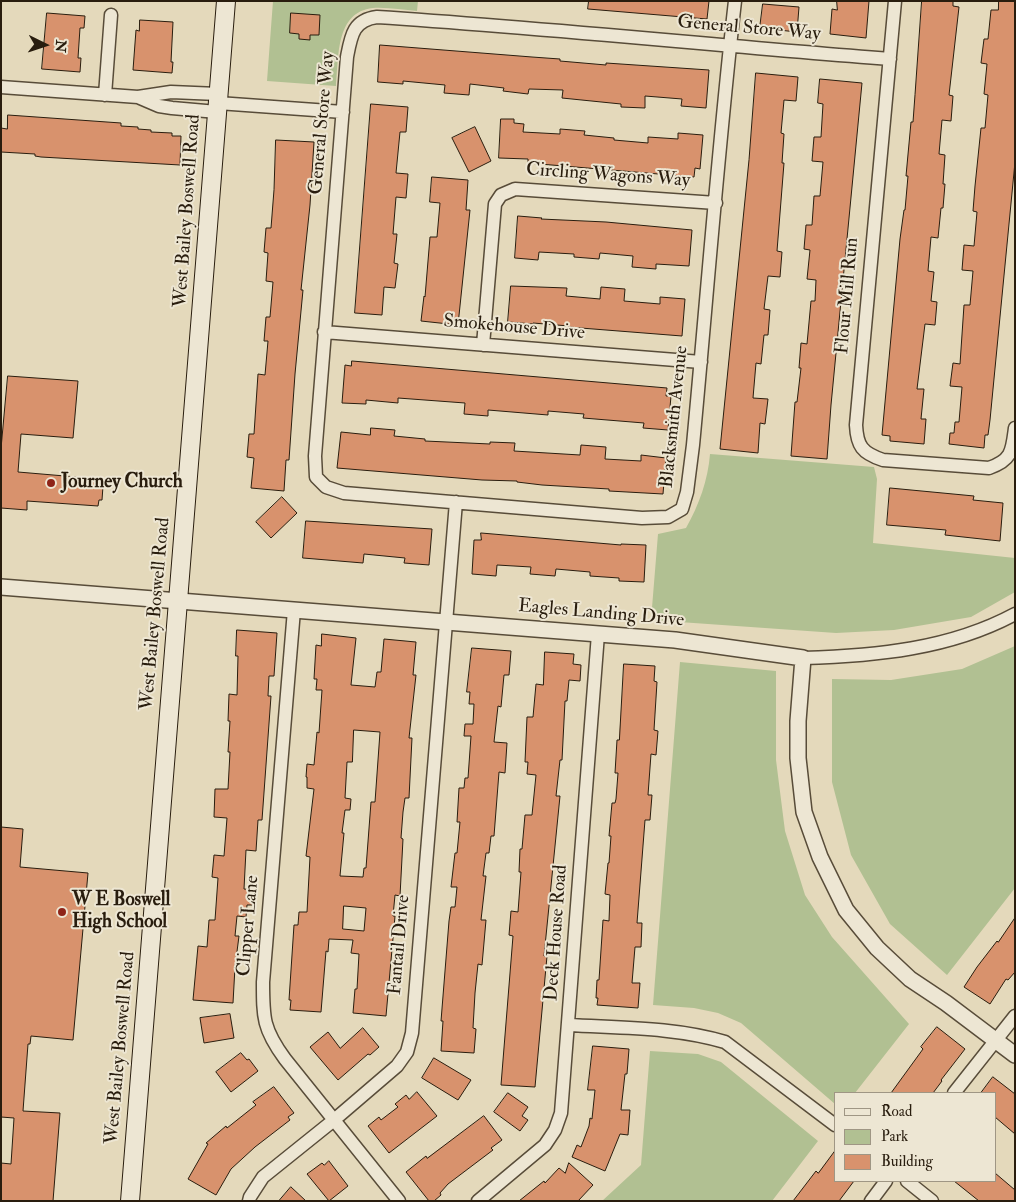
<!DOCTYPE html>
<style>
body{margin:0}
#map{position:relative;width:1016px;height:1202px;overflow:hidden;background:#e4d9bb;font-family:"IM FELL Double Pica",serif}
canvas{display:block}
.frame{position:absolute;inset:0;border:2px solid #291d0e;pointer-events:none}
.legend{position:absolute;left:834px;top:1092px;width:162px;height:90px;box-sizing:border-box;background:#ede6d3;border:1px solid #9f9684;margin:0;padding:6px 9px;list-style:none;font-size:15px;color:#291d0e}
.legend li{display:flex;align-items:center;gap:10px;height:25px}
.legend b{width:25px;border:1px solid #9f9684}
.north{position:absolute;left:20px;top:20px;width:50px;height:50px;-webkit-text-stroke:4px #ede6d3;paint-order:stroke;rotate:94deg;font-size:14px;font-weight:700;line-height:20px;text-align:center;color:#291d0e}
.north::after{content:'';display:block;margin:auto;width:18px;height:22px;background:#291d0e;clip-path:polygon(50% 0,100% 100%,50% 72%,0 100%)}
</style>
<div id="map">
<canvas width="1016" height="1202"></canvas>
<div class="frame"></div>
<ul class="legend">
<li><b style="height:6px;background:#ede6d3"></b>Road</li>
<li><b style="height:14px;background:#b1c092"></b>Park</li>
<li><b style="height:14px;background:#d8926d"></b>Building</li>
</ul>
<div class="north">N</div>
</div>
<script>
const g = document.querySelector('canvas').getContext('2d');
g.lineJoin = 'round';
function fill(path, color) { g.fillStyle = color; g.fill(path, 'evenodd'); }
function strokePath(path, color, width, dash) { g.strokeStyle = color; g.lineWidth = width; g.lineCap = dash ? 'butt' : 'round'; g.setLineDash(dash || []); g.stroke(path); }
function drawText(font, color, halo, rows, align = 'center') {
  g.font = font + ' "IM FELL Double Pica",serif'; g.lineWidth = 4; g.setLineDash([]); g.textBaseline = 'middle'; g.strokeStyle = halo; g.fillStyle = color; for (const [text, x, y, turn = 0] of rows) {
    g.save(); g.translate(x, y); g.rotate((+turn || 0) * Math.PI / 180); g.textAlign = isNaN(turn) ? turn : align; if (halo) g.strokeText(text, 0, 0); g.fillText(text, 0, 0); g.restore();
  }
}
const green = new Path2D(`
 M273 1H418L417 11C403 10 387 7 373 8 335 12 339 58 336 86L267 81Z
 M710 454 874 467 877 479 873 543 1015 558V592L971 617 894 630 836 633 651 620 658 534 686 528C699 505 708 480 710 454Z
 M1015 646V888L947 975 890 924 851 855 832 782V679L891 680 962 669Z
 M680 662 776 671V760L785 831 805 895 832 937 909 1024 855 1093H835V1104L741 1023 718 1013 694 1008 653 1005Z
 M650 1051 698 1054 721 1062 818 1141 772 1201H602L641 1165Z`);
const building = new Path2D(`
 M589 1H709L707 19 588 9Z
 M837 1H869L866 38 830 34 832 9 837 10Z
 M922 1H953V6L959 7 949 95 953 96 951 121 942 120 939 154 945 155 943 184H945L943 208H941L938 238 931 237 928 271 934 272 931 301 937 302 935 325 925 324 917 389H924L921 419H926L924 444 890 441V436L882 435 900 239 904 210H905L908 176H906L911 122H913L915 95Z
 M999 1H1015V162L990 420 988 435H985L984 448 949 444 950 433H954L955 422H959L962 387 950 386 953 363 960 364 964 305H970L973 271 962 270 964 245 974 246 977 212 973 211 975 186 981 128H985L988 95 984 94 987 64 981 63 984 39H988L991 10H998Z
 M763 4 799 7 797 32 760 28Z
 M47 13 85 16 84 28H80L78 58H81L80 72 42 69Z
 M291 13 320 15 319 35H310V40L299 39V34L290 33Z
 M140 20 173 22 171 62H173L172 73 133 70 136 30 139 31Z
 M380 45 532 57 560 59V61L606 65V63L709 70 706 108 681 106 682 99 645 96V108L621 107V104L562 98 563 90 529 89 528 94 503 91 504 88 470 84 469 95 444 93 445 85 403 81V84L378 82Z
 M756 73 798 77 796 101 784 100 781 133 784 134 782 163H784L777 251 782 252 780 277 768 276 764 309 770 310 768 335H764L761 364 756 363 753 398 768 399 765 424 760 423 758 453 720 449 749 160Z
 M820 79 862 83 831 405 827 459 791 456 795 402H797L801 368H799L801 343 807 344 811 301H815L816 280 807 279 810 250 804 249 806 225H812L814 196H820L823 162 812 161 814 137H821L823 104 818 103Z
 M371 104 408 107 406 132H400L396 173 408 174 406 198 396 197 393 234H397L394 263 398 264 395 288 384 287 382 315 355 313Z
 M8 115 121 123V126L138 127V129L151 130V132L172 133V136H181L180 165 41 157 35 156V154L1 152V128L7 129Z
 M501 119H514V123L524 124 523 132 560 134V129L585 131 584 135 614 138V140L648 143V137L678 139V133L703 135 700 169 695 168 694 177 528 163V159L499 158Z
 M475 127 491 161 469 172 452 138Z
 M276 140 314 142 310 205 301 290H303L295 374 289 460H286L284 491 251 488 254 458 247 457 249 434H254L258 374 265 375 268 341H264L266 317H270L273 282 266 281 268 253 264 252 266 228H271L274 190Z
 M432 177 468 180 466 210H470L458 325 421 321 424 296 425 297 430 237H437L440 203 430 202Z
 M518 216 542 218 541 219 606 222 692 230 689 266 656 264V269L632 267 633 256 600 253 599 259 574 257V254L539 252 538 260 515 258Z
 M511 286 567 288 566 296 600 299 601 287 625 289 624 301 660 304V297L685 299 682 336 568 327 569 326 533 323V324L508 322Z
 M352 361 667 388 666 396H671L668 430 643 428 644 423 583 418 584 414 548 411V415L488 410V416L464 414 465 403 398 398V403L366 400V404L342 403 345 365 351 366Z
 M8 376 78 381 73 438 21 434 18 472 100 479V486H103L102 500H99L98 506 27 501V510L1 508V449Z
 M371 428 395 430 394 436 425 439V441L490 444V442L515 443 514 451 580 455 581 445 606 447 605 459 641 461V455L666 458 663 494 609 491V489L542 485 517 482V481L482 480 337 468 341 432 370 435Z
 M890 488 974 496 973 500 1003 503 1000 541 945 535 946 530 887 525Z
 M282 497 297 513 271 538 256 522Z
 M306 521 432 529 429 565 404 563 405 558 364 554 363 563 303 558Z
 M481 533 621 545V544L646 545 644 582 619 581V578L590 576V572L556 569 555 576 530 574 531 567 497 565 496 576 472 574 474 540H481Z
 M237 630 277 633 274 676H269L268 696H271L262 820H258L256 851 246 850 244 889 254 890 253 905H247L246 917 237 916 235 936H239L235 967 233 1003 193 1000 198 946 207 947 209 920H215L218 878 212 877 214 855 224 856 227 818 214 817 215 789H228L230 752H228L230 721H228L229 694 237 695 238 656H236Z
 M322 634 356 638 351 685 375 687 377 672H381L384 639 416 642 413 675H416L409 738H412L409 798H405L403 812 401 838 403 839 400 896 395 895 393 916H395L386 1016 353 1013 355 989H357L359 954 351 953 353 940 329 939 328 952 326 951 321 1012 290 1010 291 1000H289L294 925H298L299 912H307L310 857 306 856 314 789 307 788V777H306L307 764 314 765 317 732 319 733 322 690H316L317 679H314L316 645 321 646ZM354 730 380 732 375 802H371L366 868H364L363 877 340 876 344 833H342L345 810H350L351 799 345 798 347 762H352ZM344 906 366 908 364 931 343 929Z
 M472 648 511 651 509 675H504L501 707 498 706 494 742 507 743 505 773 499 772 494 836H491L489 853H486L483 876H486L481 920H486L482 965 478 964 475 993 473 1028 476 1029 474 1053 441 1051 443 1021H441L449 921 451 907H455L457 887H451L455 853H457L460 822H457L459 788H464L465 778H468L471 736H464L465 724H473L474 704H469L470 692H467Z
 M545 652 574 654 573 664 581 665 580 681 569 680 567 701H565L562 760H560L556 796H560L544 956H547L535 1087 501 1085 513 936 509 935 511 911 518 912 521 872H519L520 849H522L525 815H532L536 775 527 774 528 762H525L527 717H533L536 684 543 685Z
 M624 664 655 666 654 681 657 682 654 730 658 731 656 755 651 754 648 795H652L650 820H645L637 923H642L641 947H635L632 983H640L638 1008 597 1005 598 998H596L597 980H599L603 920 609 921 610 895 605 894 608 863H609L611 836H609L612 803H615L616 799 618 773H615L617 740H619Z
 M1 827 23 829 20 867 88 873 73 1040 31 1036 30 1044H28L23 1111 60 1113 53 1201H1V1163L11 1164 14 1118 1 1117Z
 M1015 918V972L1008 980 1006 979 990 1004 964 987 977 967 997 941 998 942Z
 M230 1014 234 1038 204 1043 200 1018Z
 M937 1027 965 1049 941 1080 942 1081 933 1093H891L923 1049 921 1047Z
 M363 1028 379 1047 370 1055 368 1054 338 1080 310 1047 328 1032 340 1048Z
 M593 1046 629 1049 627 1074H625L621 1110H630L628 1135 620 1134 605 1171 572 1157 577 1145 581 1147 589 1126 590 1118 592 1119 595 1090H588Z
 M241 1053 247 1060 249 1059 258 1071 231 1092 216 1072Z
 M434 1058 471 1080 458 1100 422 1078Z
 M993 1077 1015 1094V1134L995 1117V1093H981Z
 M274 1087 294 1113 288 1117 290 1120 255 1147 231 1169 216 1195 188 1179 208 1144 206 1143 226 1126 227 1128 256 1105 253 1102Z
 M417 1092 437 1116 389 1153 368 1126 379 1117 381 1120 398 1107 395 1104 406 1095 409 1099Z
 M508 1093 528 1107 522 1116 528 1120 520 1131 494 1112Z
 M484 1116 502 1140 491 1148 493 1150 448 1184 440 1193 441 1195 434 1201H429L406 1172 426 1156 427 1158Z
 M835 1151V1181H854L839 1201H793L816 1171 818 1173Z
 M329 1161 348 1186 329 1201 307 1174 322 1163 324 1165Z
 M569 1163 593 1185 578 1201H519L544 1181 545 1183 559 1168 565 1173Z
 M995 1173 1015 1190V1201H979L954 1181H995Z
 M291 1187 306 1201H279Z`);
const minor = new Path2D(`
 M735 1C718 149 707 297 693 445L687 492 682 509 668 517 642 518 344 493 326 487 316 477 315 456 347 57C351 36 353 20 377 17 548 28 719 46 890 59
 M895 1 856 425C857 446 862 453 883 460L989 468C1012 460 1012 451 1015 428
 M1 87 138 97 171 92 218 94
 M105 95 111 15
 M138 97 159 106 172 108 217 112
 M218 103 343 112
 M324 332 701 362
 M483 345 495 204 501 195 515 189 716 203
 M294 610 263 982C263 1018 263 1029 285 1059L399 1201
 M803 658C875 656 950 649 1015 614
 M569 1025C620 1028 675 1027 725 1042L835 1125
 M954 1093 1015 1016
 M907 1181 932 1201
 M249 1201 250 1197 263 1177 334 1120 397 1066 407 1052 412 1033 456 502
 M478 1201 545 1145 555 1130 561 1113 598 634
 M871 1201 886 1181`);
const tertiary = new Path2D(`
 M1 587 675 640 803 658 798 721V758L804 812 820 857 846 910 877 948 910 979 946 1003 1015 1055`);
const secondary = new Path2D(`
 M130 1201 226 1`);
const markers = [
 [51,483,5,"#8f2418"],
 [62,912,5,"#8f2418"]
];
const streetNames = [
 ["General Store Way",749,29,5],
 ["General Store Way",323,123,-85],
 ["Circling Wagons Way",608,176,4],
 ["West Bailey Boswell Road",188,211,-86],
 ["Flour Mill Run",848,296,-85],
 ["Smokehouse Drive",514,328,5],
 ["Blacksmith Avenue",675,417,-84],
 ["West Bailey Boswell Road",156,614,-85],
 ["Eagles Landing Drive",601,614,5],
 ["Clipper Lane",249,926,-85],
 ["Deck House Road",557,933,-86],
 ["Fantail Drive",400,945,-85],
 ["West Bailey Boswell Road",121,1048,-85]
];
const poiNames = [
 ["Journey Church",61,483],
 ["W E Boswell",72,901],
 ["High School",72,923]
];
fill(green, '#b1c092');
fill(building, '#d8926d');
strokePath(building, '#291d0e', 1);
strokePath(minor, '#584c39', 15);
strokePath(tertiary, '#584c39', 18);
strokePath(secondary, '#291d0e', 20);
strokePath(minor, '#ede6d3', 12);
strokePath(tertiary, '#ede6d3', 15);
strokePath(secondary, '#ede6d3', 18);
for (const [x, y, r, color] of markers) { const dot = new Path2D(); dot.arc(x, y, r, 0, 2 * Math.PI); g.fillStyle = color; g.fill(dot); strokePath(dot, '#ede6d3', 2); }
drawText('19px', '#291d0e', '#ede6d3', streetNames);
drawText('bold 19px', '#291d0e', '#ede6d3', poiNames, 'left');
</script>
